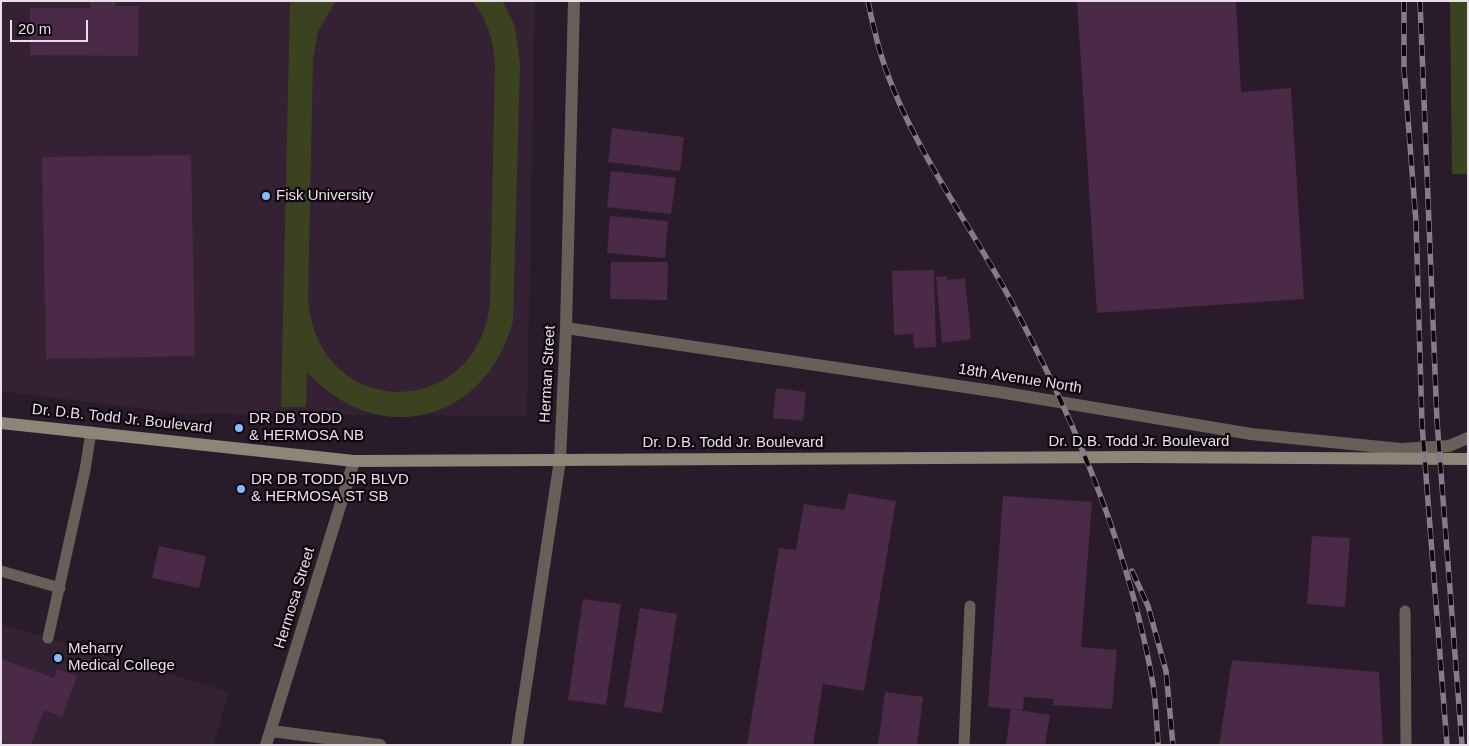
<!DOCTYPE html>
<style>
body{margin:0}
#map{position:relative;width:1469px;height:746px;overflow:hidden;background:#291b29;font-family:Arial,sans-serif}
canvas{display:block}
.frame{position:absolute;inset:0;border:2px solid #e9dfe8;pointer-events:none}
.scale{position:absolute;left:10px;top:20px;width:78px;height:22px;box-sizing:border-box;border:2px solid #e9dfe8;border-top:0;padding-left:6px;font-size:15px;line-height:18px;white-space:nowrap;color:#e9dfe8;-webkit-text-stroke:4px #0e080e;paint-order:stroke}
</style>
<div id="map">
<canvas width="1469" height="746"></canvas>
<div class="frame"></div>
<div class="scale">20 m</div>
</div>
<script>
const g = document.querySelector('canvas').getContext('2d');
g.lineJoin = 'round';
function fill(path, color) { g.fillStyle = color; g.fill(path, 'evenodd'); }
function strokePath(path, color, width, dash) { g.strokeStyle = color; g.lineWidth = width; g.lineCap = dash ? 'butt' : 'round'; g.setLineDash(dash || []); g.stroke(path); }
function drawText(font, color, halo, rows, align = 'center') {
  g.font = font + ' Arial,sans-serif'; g.lineWidth = 4.5; g.setLineDash([]); g.textBaseline = 'middle'; g.strokeStyle = halo; g.fillStyle = color; for (const [text, x, y, turn = 0] of rows) {
    g.save(); g.translate(x, y); g.rotate((+turn || 0) * Math.PI / 180); g.textAlign = isNaN(turn) ? turn : align; if (halo) g.strokeText(text, 0, 0); g.fillText(text, 0, 0); g.restore();
  }
}
const built = new Path2D(`
 M1 1H535L527 416 185 414 1 391Z
 M1 624 229 692 214 745H1Z`);
const green = new Path2D(`
 M290 1H336L318 31 313 59 308 299C317 421 477 423 490 303L495 63C493 39 488 20 472 1H503L515 27 520 63 513 321C486 423 378 450 307 372L306 407H281Z
 M1450 1H1468V174H1452Z`);
const building = new Path2D(`
 M90 1H115V6H139L138 56 30 55V8H90Z
 M1077 1H1236L1241 92 1291 88 1304 299 1097 313Z
 M612 128 684 137 680 171 608 162Z
 M191 155 195 356 46 359 42 157Z
 M611 171 676 178 671 214 607 207Z
 M610 216 668 221 665 258 607 253Z
 M611 262H668L667 300 610 299Z
 M934 270 936 347 914 348 913 334 894 335 892 271Z
 M947 276V280L965 278 971 339 942 343 936 277Z
 M776 388 806 392 803 421 773 418Z
 M848 493 896 501 864 691 823 684 813 745H747L779 548 796 550 804 504 845 510Z
 M1003 496 1092 502 1081 647 1117 650 1112 709 1053 705 1054 699 1024 697 1023 710 988 707Z
 M1312 536 1350 538 1345 607 1307 604Z
 M159 546 206 556 199 588 152 578Z
 M583 599 621 604 606 705 568 700Z
 M640 608 677 614 662 713 624 707Z
 M1 659 54 678 57 669 77 676 62 717 44 710 31 745H9L1 742Z
 M1232 660 1379 672 1383 745H1219Z
 M885 692 923 697 917 745H878Z
 M1011 709 1050 715 1045 745H1006Z`);
const lane = new Path2D(`
 M1 571 60 588
 M1405 611 1406 745
 M48 638 85 470 91 432
 M964 745 970 606`);
const street = new Path2D(`
 M566 328 999 392 1251 434 1401 449 1449 446 1468 438
 M271 731 380 745
 M266 745 354 461
 M517 745 560 460 566 328 574 1`);
const secondary = new Path2D(`
 M1 423 354 461 1136 457 1468 459`);
const rail = new Path2D(`
 M868 1C871 17 875 33 879 48 904 136 967 219 1010 299 1073 416 1130 552 1153 684 1156 704 1157 725 1158 745
 M1404 1V68L1416 222 1422 424 1447 745
 M1420 1 1437 421 1462 745
 M1132 571 1148 606 1166 671 1173 745`);
const markers = [
 [266,196,5,"#81bdfa"],
 [239,428,5,"#81bdfa"],
 [241,489,5,"#81bdfa"],
 [58,658,5,"#81bdfa"]
];
const poiNames = [
 ["Fisk University",276,196],
 ["DR DB TODD",249,419],
 ["& HERMOSA NB",249,436],
 ["DR DB TODD JR BLVD",251,480],
 ["& HERMOSA ST SB",251,497],
 ["Meharry",68,649],
 ["Medical College",68,666]
];
const streetNames = [
 ["Herman Street",548,374,-87],
 ["18th Avenue North",1020,379,9],
 ["Dr. D.B. Todd Jr. Boulevard",122,419,6],
 ["Dr. D.B. Todd Jr. Boulevard",1139,442],
 ["Dr. D.B. Todd Jr. Boulevard",733,443],
 ["Hermosa Street",295,598,-73]
];
fill(built, '#342134');
fill(green, '#3a421f');
fill(building, '#4a2a47');
strokePath(lane, '#666058', 11);
strokePath(street, '#666058', 12);
strokePath(secondary, '#8e8477', 12);
strokePath(rail, '#877b87', 5.5);
strokePath(rail, '#0e080e', 4, [11]);
for (const [x, y, r, color] of markers) { const dot = new Path2D(); dot.arc(x, y, r, 0, 2 * Math.PI); g.fillStyle = color; g.fill(dot); strokePath(dot, '#0e080e', 2); }
drawText('15px', '#e9dfe8', '#0e080e', poiNames, 'left');
drawText('15px', '#e9dfe8', '#0e080e', streetNames);
</script>
